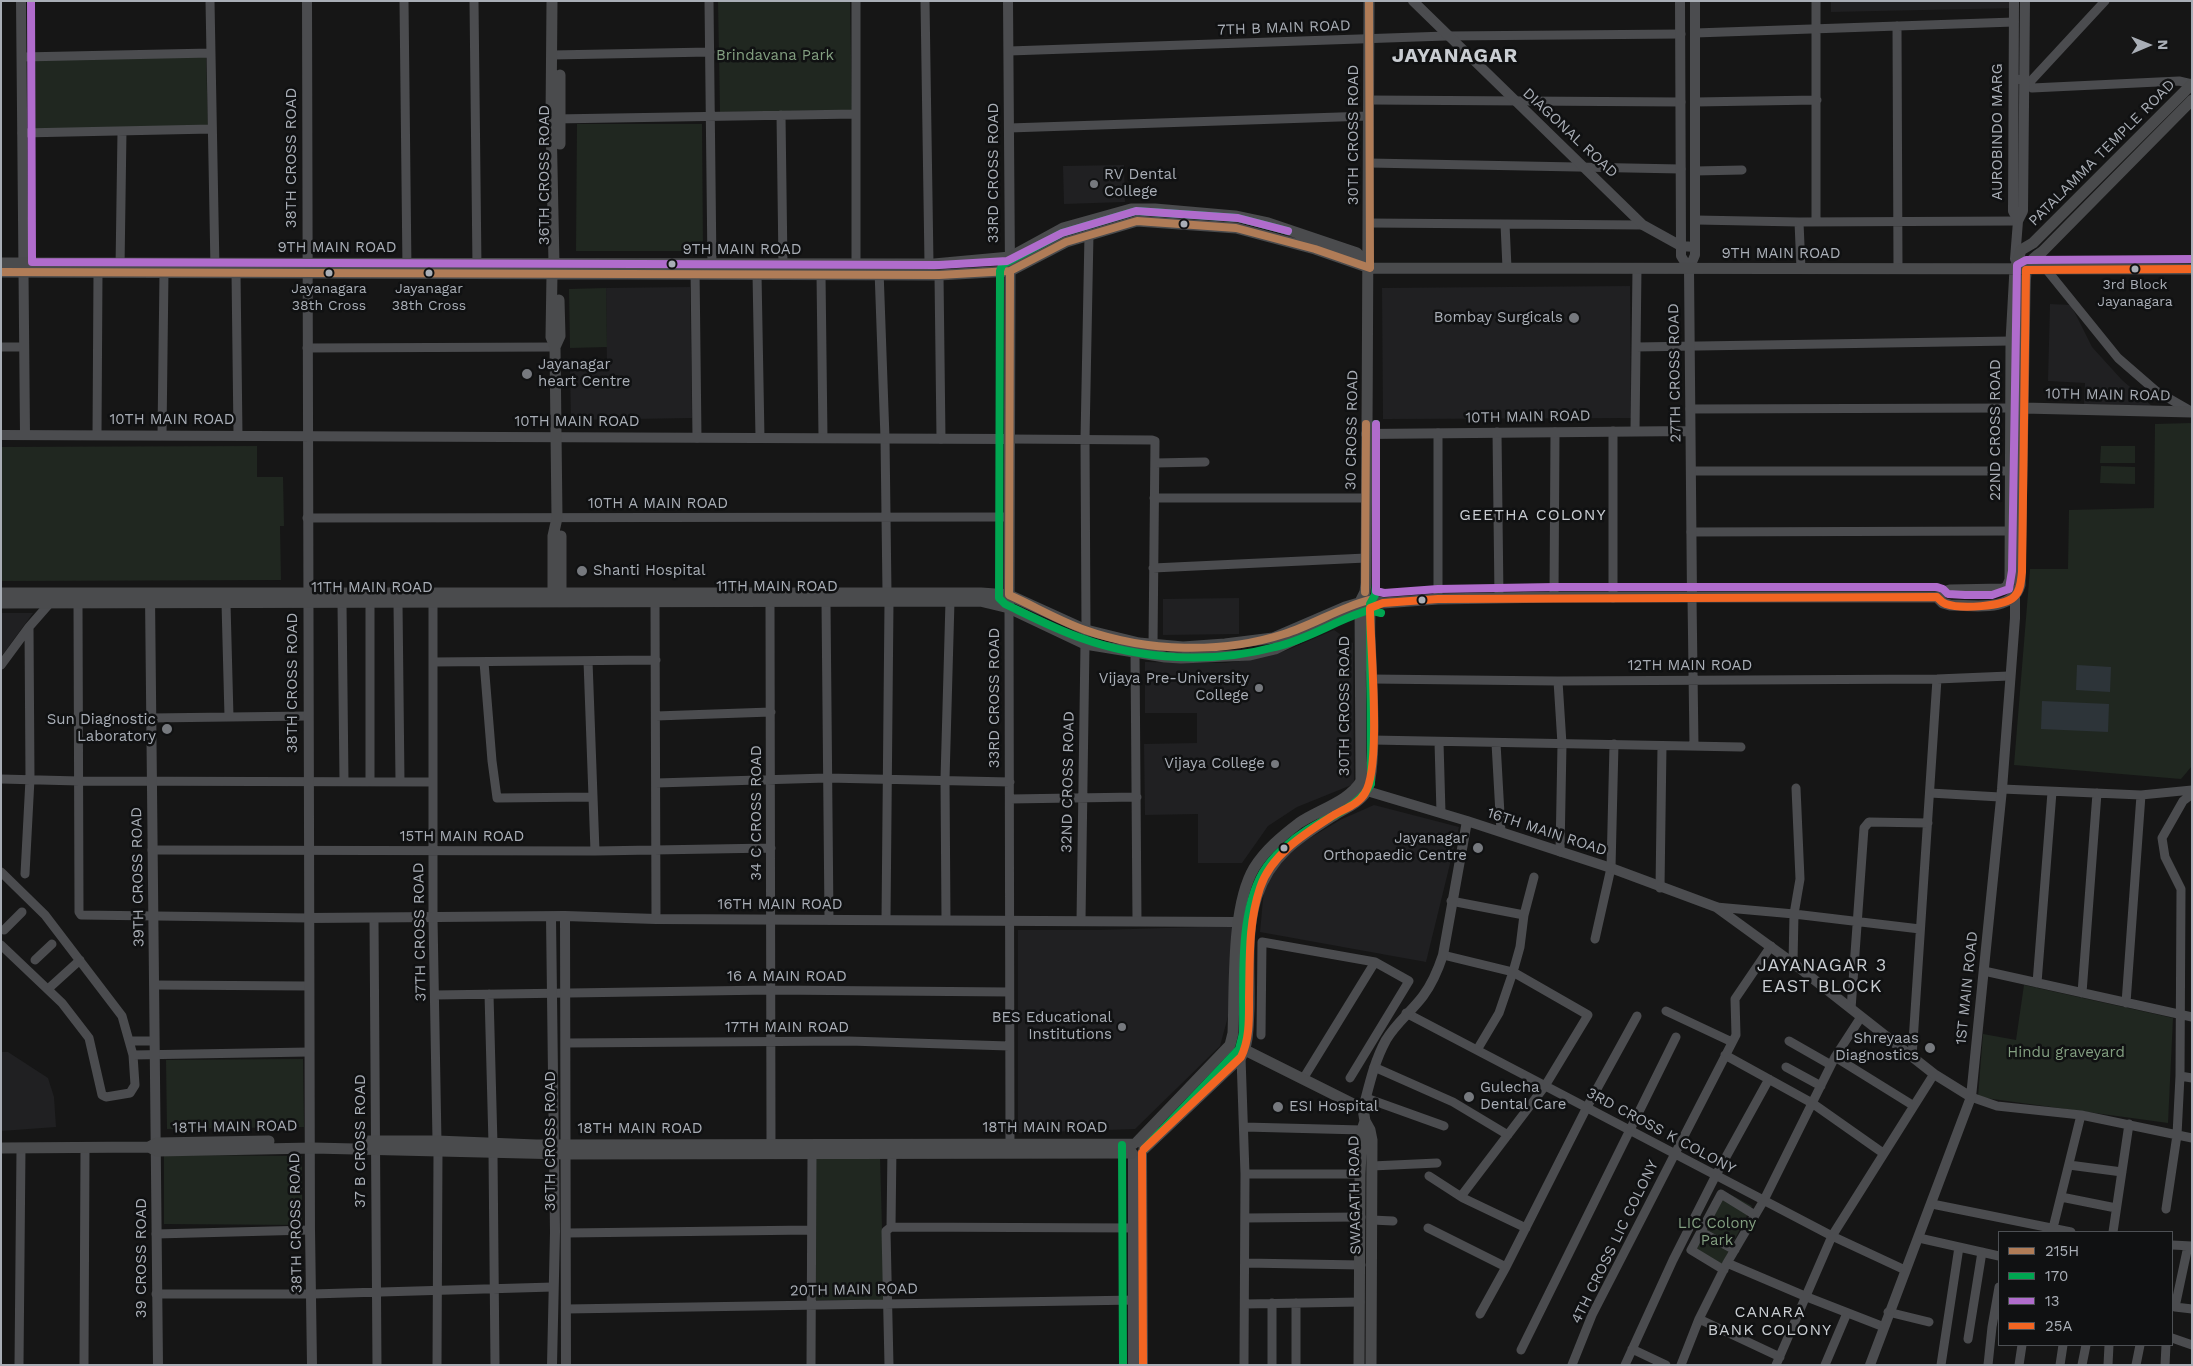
<!DOCTYPE html>
<style>
body{margin:0}
#map{position:relative;width:2193px;height:1366px;overflow:hidden;background:#161616;font-family:"Work Sans",sans-serif}
canvas{display:block}
.frame{position:absolute;inset:0;border:2px solid #a9aeb6;pointer-events:none}
.legend{position:absolute;left:1998px;top:1231px;width:175px;height:115px;box-sizing:border-box;background:#101112;border:1px solid #4d5054;margin:0;padding:6px 9px;list-style:none;font-size:15px;color:#a9aeb6}
.legend li{display:flex;align-items:center;gap:10px;height:25px}
.legend b{width:25px;border:1px solid #4d5054}
.north{position:absolute;left:2123px;top:20px;width:50px;height:50px;-webkit-text-stroke:4px #101112;paint-order:stroke;rotate:89deg;font-size:14px;font-weight:700;line-height:20px;text-align:center;color:#a9aeb6}
.north::after{content:'';display:block;margin:auto;width:18px;height:22px;background:#a9aeb6;clip-path:polygon(50% 0,100% 100%,50% 72%,0 100%)}
</style>
<div id="map">
<canvas width="2193" height="1366"></canvas>
<div class="frame"></div>
<ul class="legend">
<li><b style="height:6px;background:#b07c57"></b>215H</li>
<li><b style="height:6px;background:#00a651"></b>170</li>
<li><b style="height:6px;background:#b06ccc"></b>13</li>
<li><b style="height:6px;background:#f26522"></b>25A</li>
</ul>
<div class="north">N</div>
</div>
<script>
const g = document.querySelector('canvas').getContext('2d');
g.lineJoin = 'round';
function fill(path, color) { g.fillStyle = color; g.fill(path, 'evenodd'); }
function strokePath(path, color, width, dash) { g.strokeStyle = color; g.lineWidth = width; g.lineCap = dash ? 'butt' : 'round'; g.setLineDash(dash || []); g.stroke(path); }
function drawText(font, color, halo, rows, align = 'center') {
  g.font = font + ' "Work Sans",sans-serif'; g.lineWidth = 5; g.setLineDash([]); g.textBaseline = 'middle'; g.strokeStyle = halo; g.fillStyle = color; for (const [text, x, y, turn = 0] of rows) {
    g.save(); g.translate(x, y); g.rotate((+turn || 0) * Math.PI / 180); g.textAlign = isNaN(turn) ? turn : align; if (halo) g.strokeText(text, 0, 0); g.fillText(text, 0, 0); g.restore();
  }
}
const built = new Path2D(`
 M1831 1H2019V8L1831 12Z
 M1124 165 1125 202 1064 204 1063 166Z
 M1630 286 1631 418 1383 419 1382 288Z
 M690 287 692 418 571 420 570 368 607 367 606 288Z
 M2050 304 2071 305 2092 347 2122 380 2152 406 2084 404 2085 383 2048 381Z
 M1239 598V634L1163 635V599Z
 M1 613H33L1 657Z
 M1334 630 1353 643 1354 784 1297 807 1268 826 1242 863H1198V814L1145 815 1144 744 1197 743V713H1145V662L1225 663 1247 660 1285 651Z
 M1374 805 1459 827 1426 962 1260 932 1264 889 1272 873 1295 847 1340 820Z
 M1233 926 1230 1009 1220 1046 1135 1129 1018 1133V930H1098Z
 M1 1052H8L48 1078 54 1097 56 1127 1 1131Z`);
const green = new Path2D(`
 M718 1H850L852 110 720 112Z
 M206 56 208 127 33 131 32 60Z
 M577 124H702L703 251H576Z
 M606 288 607 347 570 348 569 289Z
 M2192 423V766L2181 779 2014 765 2030 569H2068L2069 510 2154 508 2155 424Z
 M257 446V477H283L284 526H280L281 580 1 581V447Z
 M2101 446H2135V463H2100Z
 M2101 466 2135 467V484L2100 483Z
 M2024 985 2173 1018 2168 1123 1978 1097 1983 1034 2016 1040Z
 M303 1059 304 1127 167 1129 166 1060Z
 M164 1155 302 1156V1225L164 1224Z
 M816 1155 880 1156 884 1300H816Z
 M1720 1189 1752 1206 1720 1268 1686 1251Z`);
const water = new Path2D(`
 M2077 665 2111 667 2110 692 2076 690Z
 M2042 701 2109 704 2108 732 2041 729Z`);
const minor = new Path2D(`
 M210 1 215 269
 M404 1 407 270
 M474 1 477 268
 M709 1 712 268
 M925 1 929 264
 M1897 26 1898 269
 M1695 33 2014 22
 M1009 51 1446 36 1681 34
 M552 55 710 52
 M22 57 211 53
 M2014 79 2025 80 2032 88 2179 81 2192 84
 M2029 83 2105 1
 M1369 100 1681 102
 M1695 102 1817 100
 M781 115 783 265
 M554 119 856 114
 M1009 128 1369 116
 M22 133 212 129
 M1369 163 1681 169
 M1695 171 1742 170
 M1696 220 1799 222 2018 221
 M1799 222 1801 269
 M1816 222V1
 M1369 223 1643 225
 M1505 224 1507 268
 M120 268 122 131
 M695 268 697 438
 M856 269V1
 M2046 269 2118 358 2156 391 2191 411
 M879 270 885 438 887 593
 M236 272 238 436
 M757 274 760 438
 M821 274 823 438
 M939 275 941 439
 M1 347H23
 M1636 347 2011 341
 M307 348 555 347
 M1690 409 2011 408
 M1613 431V598
 M1635 431 1637 268
 M1497 432 1499 598
 M97 435 98 273
 M162 435 164 272
 M1008 439 1152 440 1155 441 1153 645
 M1155 463 1205 462
 M1691 471H2011
 M1154 498H1366
 M307 518 1008 517
 M1691 532 2011 531
 M1153 568 1366 558
 M1554 597 1555 432
 M1692 597 1694 746
 M1438 599V433
 M433 602V918L437 1141
 M655 602 656 919
 M770 602 771 1144
 M826 602 829 920
 M78 603 79 912 81 915 309 918
 M226 603 229 717
 M342 603 344 781
 M398 603 400 782
 M1009 608 1010 1149
 M1086 630 1085 439 1089 234
 M1135 652 1137 921
 M588 661 595 851
 M433 662 656 660
 M484 662 492 761 497 798 593 797
 M1 665 29 627
 M1371 679 1558 681 1937 679 2009 676
 M1558 681 1562 744 1560 852
 M656 716 771 712
 M151 718 308 716
 M1372 740 1741 747
 M1439 742 1441 813
 M1496 743 1501 832
 M1 779 79 781 433 782
 M370 781V603
 M656 783 827 778 1010 782
 M2002 789 2141 795 2192 790
 M1930 793 2000 797
 M1010 799 1137 797
 M152 850 595 851 771 848
 M1 872 45 915 122 1016 133 1055 135 1085 130 1093 106 1097 102 1095 89 1038 62 1003 1 945
 M25 874 30 779 29 627 50 603
 M1660 888 1662 746
 M1451 901 1524 915
 M1716 907 1794 914 1920 929
 M374 918 377 1365
 M886 920 889 602
 M946 920 945 779 950 601
 M1081 921 1085 644
 M4 930 22 912
 M1595 939 1611 868 1614 744
 M1443 955 1513 972 1588 1015 1545 1086 1462 1195 1463 1198 1526 1228
 M35 960 52 944
 M1793 963 1794 914 1800 879 1796 788
 M1984 971 2192 1017
 M2037 983 2052 792
 M154 985 309 986
 M48 989 80 960
 M2082 993 2097 793
 M489 994 493 1144
 M435 995 771 990 1009 992
 M2126 1003 2141 795
 M1851 1009 1864 828 1869 822 1928 823
 M1666 1011 1732 1042
 M1406 1013 1832 1236 1905 1270
 M1261 1035 1262 942 1375 962 1409 981 1350 1078
 M130 1041H154
 M1789 1041 1831 1065
 M566 1043 849 1041 1009 1046
 M1477 1050 1499 1013 1513 972 1520 947 1524 915 1534 877
 M133 1055 309 1052
 M1725 1055 1812 1103 1883 1153
 M1241 1057 1245 1174 1244 1365
 M1835 1057 1914 1106
 M1912 1057 1937 679
 M1374 1067 1453 1102 1508 1135
 M1786 1067 1821 1086
 M2180 1076 2192 1078
 M1303 1079 1375 962
 M1971 1097 1997 1106 2081 1115 2192 1138
 M1366 1098 1444 1126
 M1244 1127 1362 1130
 M493 1153 495 1365
 M2069 1165 2122 1172
 M1372 1166 1437 1163
 M1245 1174H1360
 M1429 1176 1463 1198
 M2061 1197 2116 1208
 M1932 1204 2071 1232
 M2166 1209 2177 1135 2180 1076 2181 889 2165 857 2162 838 2183 801 2192 794
 M1245 1218 1361 1217
 M1372 1220 1393 1221
 M891 1227 1138 1228
 M891 1227 892 1147
 M1428 1228 1506 1267 1587 1107 1637 1016
 M1701 1232 1735 1250
 M2052 1232 2081 1115
 M2113 1232 2129 1124
 M567 1233 811 1230
 M156 1234 310 1230
 M1919 1238 1999 1256
 M2172 1245 2192 1246
 M2188 1246 2175 1307 2192 1309
 M1245 1263 1361 1265
 M1727 1263 1807 1297 1884 1327
 M1724 1270 1691 1250 1721 1194 1755 1215
 M156 1294H312L553 1287
 M1296 1303V1365
 M1245 1304 1360 1302
 M566 1309 1138 1300
 M1888 1312 1929 1322
 M1480 1314 1506 1267
 M1699 1319 1780 1357
 M2172 1338 2192 1345
 M1968 1339 1982 1252
 M1632 1349 1666 1365
 M1521 1350 1676 1037
 M19 1365 21 1148
 M84 1365 85 1148
 M437 1365 438 1150
 M811 1365 812 1154
 M889 1365 886 1231 891 1227
 M1272 1365V1303
 M1572 1365 1592 1315 1736 1035 1735 999 1771 946
 M1625 1365 1673 1260 1716 1175 1769 1079
 M1681 1365 1699 1319 1727 1263 1764 1200 1835 1057 1861 1017
 M1776 1365 1832 1236 1934 1074
 M1825 1365 1847 1313
 M1941 1365 1959 1247
 M1988 1365 1992 1327 1999 1287
 M2019 1365 2022 1345
 M2060 1365 2063 1345
 M2082 1365 2086 1345
 M2108 1365 2109 1345
 M2136 1365 2140 1345
 M2165 1365 2166 1345`);
const tertiary = new Path2D(`
 M21 1 25 435
 M307 1 310 1230 312 1365
 M1008 1 1010 271
 M1413 1 1643 225 1681 246 1695 247
 M1680 1 1681 246V256L1689 269
 M2014 1 2013 211 2018 221
 M2015 259 2018 221 2023 211 2025 1
 M1366 434 1690 431
 M1 435 1008 439
 M150 596 158 1365
 M1692 597 1689 269 1695 255V1
 M1367 791 1467 821 1611 868 1716 907 1793 963 1934 1074 1971 1097
 M565 916 566 1365
 M551 917 555 1232 552 1365
 M309 918 565 916 656 919 1234 922 1245 923
 M1363 1109C1369 1086 1374 1062 1386 1040 1396 1023 1411 1012 1423 996 1432 984 1438 970 1443 955L1467 821
 M1142 1153 1143 1365
 M1133 1365V1155
 M1870 1365 1971 1097 2002 789 2015 618V597`);
const secondary = new Path2D(`
 M552 1 551 119 554 264 552 274 551 337 555 347 557 518 553 536V598
 M560 75V144
 M1 263 934 264 1010 257 1063 228 1131 209H1155L1235 216 1268 223 1357 253 1368 266
 M1 272 939 275 1010 271 1066 242 1137 221 1236 228 1315 249 1370 268 2192 269
 M555 347 560 336 559 300
 M2023 408 2192 412
 M561 536V597
 M1 593H981L1009 595 1086 630 1139 643 1183 647 1225 644 1273 638 1345 607 1369 600 1383 603 1438 599 1554 597H1937L1944 592 1950 590 2003 589 2007 587 2010 580 2011 341 2015 269 2021 250 2033 243 2192 84
 M1937 597 1943 603 1950 605C1973 605 2012 613 2020 585L2025 292C2026 272 2023 264 2042 252L2192 100
 M1009 602 1010 271
 M1 603 980 601 1009 608 1085 644 1165 657 1181 658 1250 655 1275 649 1346 615 1367 608
 M1245 1050 1363 1109 1365 1121 1362 1130 1360 1174 1359 1365
 M1365 1121 1370 1130 1372 1140 1371 1365
 M367 1141H437L536 1145 1133 1144
 M1137 1142 1230 1045 1233 1033C1235 987 1231 907 1254 868 1265 850 1282 836 1299 823 1318 810 1350 801 1361 781L1360 602 1365 592 1366 583C1367 389 1369 195 1369 1
 M149 1147 157 1143 269 1141
 M1 1148 149 1147 157 1151 313 1148 566 1154 1132 1153
 M1144 1149 1241 1057C1249 1043 1248 1025 1249 1009 1250 973 1245 931 1257 896 1271 854 1300 837 1336 814 1346 808 1360 802 1366 792 1378 774 1371 665 1370 638 1369 625 1371 613 1369 600`);
const bus1 = new Path2D(`
 M1010 271 1009 595C1034 606 1059 621 1085 630 1147 652 1222 654 1284 634 1313 625 1339 608 1369 600
 M1 272 939 275 1010 271 1066 242 1137 221 1236 228 1315 249 1370 268 1369 1
 M1365 592 1366 424`);
const bus2 = new Path2D(`
 M1288 231 1238 218 1136 211 1062 233 1002 265 1000 271 999 598 1005 604C1030 616 1055 629 1081 638 1142 660 1212 664 1275 647 1306 640 1333 622 1363 612L1369 610 1381 613
 M1122 1145 1123 1365
 M1144 1149 1239 1049 1243 1033C1244 985 1238 915 1263 872 1273 856 1291 840 1307 830 1329 816 1357 809 1371 784L1370 604 1375 595 1376 583V424`);
const bus3 = new Path2D(`
 M31 1 32 262 939 265 1007 261 1062 233 1136 211 1238 218 1288 231
 M1376 424V591L1384 593 1438 589 1554 587H1937L1943 589 1948 594 1965 595H1992L2009 589 2012 571 2017 265 2026 260 2192 259`);
const bus4 = new Path2D(`
 M1144 1149 1241 1057C1250 1039 1249 1017 1249 997 1250 960 1248 924 1260 888 1271 854 1306 833 1334 815 1344 809 1359 804 1365 793 1382 766 1370 645 1370 608L1383 603 1438 599 1937 597C1940 600 1942 603 1946 604 1960 609 2003 607 2014 597 2021 591 2021 580 2022 572L2026 270 2192 269
 M1142 1153 1143 1365`);
const markers = [
 [1094,184,5,"#76797e"],
 [1184,224,4.5,"#a9aeb6"],
 [672,264,4.5,"#a9aeb6"],
 [2135,269,4.5,"#a9aeb6"],
 [329,273,4.5,"#a9aeb6"],
 [429,273,4.5,"#a9aeb6"],
 [1574,318,6,"#76797e"],
 [527,374,6,"#76797e"],
 [582,571,6,"#76797e"],
 [1422,600,4.5,"#a9aeb6"],
 [1259,688,5,"#76797e"],
 [167,729,6,"#76797e"],
 [1275,764,5,"#76797e"],
 [1284,848,4.5,"#a9aeb6"],
 [1478,848,6,"#76797e"],
 [1122,1027,5,"#76797e"],
 [1930,1048,6,"#76797e"],
 [1469,1097,6,"#76797e"],
 [1278,1107,6,"#76797e"]
];
const busNames = [
 ["3rd Block",2135,285],
 ["Jayanagara",2135,302],
 ["Jayanagara",329,289],
 ["38th Cross",329,306],
 ["Jayanagar",429,289],
 ["38th Cross",429,306]
];
const streetNames = [
 ["7TH B MAIN ROAD",1284,28,-2],
 ["AUROBINDO MARG",1998,132,-90],
 ["DIAGONAL ROAD",1570,133,43],
 ["30TH CROSS ROAD",1354,135,-90],
 ["PATALAMMA TEMPLE ROAD",2102,153,-45],
 ["38TH CROSS ROAD",292,158,-90],
 ["33RD CROSS ROAD",994,173,-90],
 ["36TH CROSS ROAD",545,175,-90],
 ["9TH MAIN ROAD",337,248],
 ["9TH MAIN ROAD",742,250],
 ["9TH MAIN ROAD",1781,254],
 ["27TH CROSS ROAD",1675,373,-91],
 ["10TH MAIN ROAD",2108,395,1],
 ["10TH MAIN ROAD",1528,417,-1],
 ["10TH MAIN ROAD",172,420],
 ["10TH MAIN ROAD",577,422],
 ["30 CROSS ROAD",1352,430,-89],
 ["22ND CROSS ROAD",1996,430,-90],
 ["10TH A MAIN ROAD",658,504],
 ["11TH MAIN ROAD",777,587],
 ["11TH MAIN ROAD",372,588],
 ["12TH MAIN ROAD",1690,666],
 ["38TH CROSS ROAD",293,683,-90],
 ["33RD CROSS ROAD",995,698,-90],
 ["30TH CROSS ROAD",1345,706,-90],
 ["32ND CROSS ROAD",1068,782,-89],
 ["34 C CROSS ROAD",757,813,-90],
 ["16TH MAIN ROAD",1547,832,18],
 ["15TH MAIN ROAD",462,837],
 ["39TH CROSS ROAD",138,877,-91],
 ["16TH MAIN ROAD",780,905],
 ["37TH CROSS ROAD",420,932,-91],
 ["16 A MAIN ROAD",787,977],
 ["1ST MAIN ROAD",1967,988,-84],
 ["17TH MAIN ROAD",787,1028],
 ["18TH MAIN ROAD",235,1127,-1],
 ["18TH MAIN ROAD",1045,1128],
 ["18TH MAIN ROAD",640,1129],
 ["3RD CROSS K COLONY",1661,1131,28],
 ["37 B CROSS ROAD",361,1141,-90],
 ["36TH CROSS ROAD",551,1141,-90],
 ["SWAGATH ROAD",1355,1195,-91],
 ["38TH CROSS ROAD",296,1223,-91],
 ["4TH CROSS LIC COLONY",1615,1242,-64],
 ["39 CROSS ROAD",142,1258,-90],
 ["20TH MAIN ROAD",854,1290,-1]
];
const parkNames = [
 ["Brindavana Park",775,56],
 ["Hindu graveyard",2066,1053],
 ["LIC Colony",1717,1224],
 ["Park",1717,1241]
];
const poiNames = [
 ["RV Dental",1104,175,"left"],
 ["College",1104,192,"left"],
 ["Bombay Surgicals",1563,318],
 ["Jayanagar",538,365,"left"],
 ["heart Centre",538,382,"left"],
 ["Shanti Hospital",593,571,"left"],
 ["Vijaya Pre-University",1249,679],
 ["College",1249,696],
 ["Sun Diagnostic",156,720],
 ["Laboratory",156,737],
 ["Vijaya College",1265,764],
 ["Jayanagar",1467,839],
 ["Orthopaedic Centre",1467,856],
 ["BES Educational",1112,1018],
 ["Institutions",1112,1035],
 ["Shreyaas",1919,1039],
 ["Diagnostics",1919,1056],
 ["Gulecha",1480,1088,"left"],
 ["Dental Care",1480,1105,"left"],
 ["ESI Hospital",1289,1107,"left"]
];
const neighbourhoodNames = [
 ["GEETHA COLONY",1533,515],
 ["CANARA",1770,1312],
 ["BANK COLONY",1770,1330]
];
const quarterNames = [
 ["JAYANAGAR 3",1822,966],
 ["EAST BLOCK",1822,987]
];
const districtNames = [
 ["JAYANAGAR",1455,56]
];
fill(built, '#202022');
fill(green, '#202720');
fill(water, '#2d3439');
strokePath(minor, '#4b4c4f', 9);
strokePath(tertiary, '#4b4c4f', 10);
strokePath(secondary, '#4a4b4d', 11);
strokePath(bus1, '#b07c57', 8);
strokePath(bus2, '#00a651', 8);
strokePath(bus3, '#b06ccc', 8);
strokePath(bus4, '#f26522', 8);
for (const [x, y, r, color] of markers) { const dot = new Path2D(); dot.arc(x, y, r, 0, 2 * Math.PI); g.fillStyle = color; g.fill(dot); strokePath(dot, '#101112', 2); }
drawText('14px', '#a9aeb6', '#101112', busNames);
drawText('15px', '#a9aeb6', '#101112', streetNames);
drawText('15px', '#839f81', '#101112', parkNames);
drawText('15px', '#a9aeb6', '#101112', poiNames, 'right');
g.letterSpacing = '1px';
drawText('16px', '#c9cdd2', '#101112', neighbourhoodNames);
g.letterSpacing = '0px';
g.letterSpacing = '1px';
drawText('18px', '#c9cdd2', '#101112', quarterNames);
g.letterSpacing = '0px';
g.letterSpacing = '1px';
drawText('bold 20px', '#c9cdd2', '#101112', districtNames);
g.letterSpacing = '0px';
</script>
